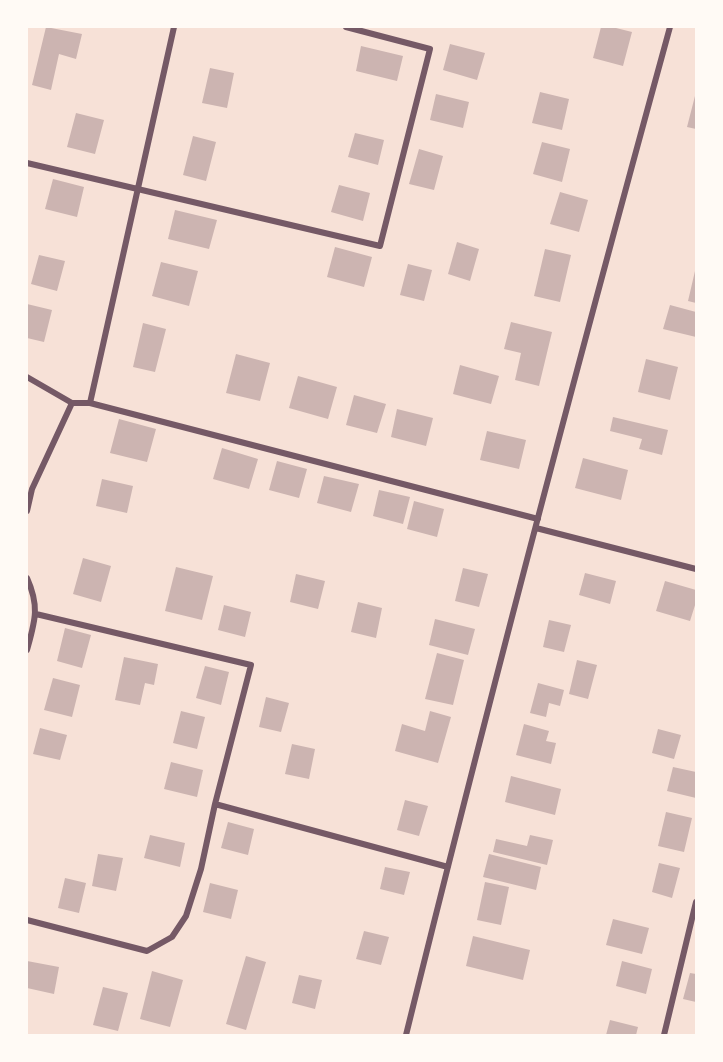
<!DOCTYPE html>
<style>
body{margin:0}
#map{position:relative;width:723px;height:1062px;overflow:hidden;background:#f7e1d7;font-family:Rubik,sans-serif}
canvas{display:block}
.frame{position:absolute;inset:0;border:28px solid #fffaf5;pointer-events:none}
</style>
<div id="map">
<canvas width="723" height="1062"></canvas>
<div class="frame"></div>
</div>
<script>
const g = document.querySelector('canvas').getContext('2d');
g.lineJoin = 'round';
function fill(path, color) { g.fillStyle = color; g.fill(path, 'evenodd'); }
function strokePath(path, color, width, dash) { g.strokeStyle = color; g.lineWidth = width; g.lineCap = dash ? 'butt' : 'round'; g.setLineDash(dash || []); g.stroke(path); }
const building = new Path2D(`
 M46 27 82 34 76 59 59 54 51 90 32 85Z
 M601 27H612L632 32 623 66 593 58Z
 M450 44 485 53 477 80 443 70Z
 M361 46 403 56 397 81 356 71Z
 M210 68 234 73 227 108 202 103Z
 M540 92 569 99 562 130 532 123Z
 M436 94 469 102 463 128 430 120Z
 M695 96H696V129L687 127Z
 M76 113 104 120 95 154 67 147Z
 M355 133 384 140 378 165 348 157Z
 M193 136 216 142 206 181 183 175Z
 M542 142 570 149 562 182 533 174Z
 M419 149 443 156 434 190 409 184Z
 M53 179 84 187 77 217 45 209Z
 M339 185 370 193 363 221 331 212Z
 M560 192 588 200 579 232 550 224Z
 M175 210 217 220 209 249 168 239Z
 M457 242 479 249 470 281 448 274Z
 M335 247 372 257 364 287 327 277Z
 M545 249 571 255 560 302 534 296Z
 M39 255 65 261 57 291 31 284Z
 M161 262 198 271 189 306 152 296Z
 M408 264 432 270 424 301 400 295Z
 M695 271H696V303L688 301Z
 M27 304 52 310 44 342 27 338Z
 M670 305 696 312V337L663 329Z
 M511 322 552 332 539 386 515 380 521 353 504 349Z
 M143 323 166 329 155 372 133 367Z
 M236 354 270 363 260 401 226 393Z
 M646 359 678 367 670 400 638 392Z
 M460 365 499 376 491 404 453 394Z
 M298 376 337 387 328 419 289 408Z
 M354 395 386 404 377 433 346 425Z
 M397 409 433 418 426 446 391 437Z
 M613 417 668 430 662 455 639 449 642 439 610 431Z
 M119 419 156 429 147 462 110 453Z
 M487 431 526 440 519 469 480 460Z
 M222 448 258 459 249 489 213 479Z
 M583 458 628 470 621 500 575 488Z
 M277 461 307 469 299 498 269 490Z
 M324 476 359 484 351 512 317 503Z
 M102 479 133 486 127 513 96 506Z
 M379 490 410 497 403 524 373 516Z
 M414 501 444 509 437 537 407 529Z
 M83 558 111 566 101 602 73 594Z
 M176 567 213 576 202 620 165 611Z
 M463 568 488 574 479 607 455 601Z
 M585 573 616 581 610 604 579 595Z
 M296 574 325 581 318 609 290 602Z
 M665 581 696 590V602L690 621 656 611Z
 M358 602 382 608 376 638 351 632Z
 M224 605 251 612 245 637 218 630Z
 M435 619 475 629 468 655 429 645Z
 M549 620 571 625 564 652 543 647Z
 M65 628 91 635 82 668 57 661Z
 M437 653 464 660 453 705 425 699Z
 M124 657 158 664 154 685 145 683 140 705 115 700Z
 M577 660 597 665 588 699 569 694Z
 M205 666 229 672 221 705 196 698Z
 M53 678 80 685 72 717 44 710Z
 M538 683 564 690 560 706 549 703 546 717 530 713Z
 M266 697 289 703 281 732 259 727Z
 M181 711 205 717 197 749 173 743Z
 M430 711 451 717 438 763 395 751 402 724 425 731Z
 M524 724 549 731 546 741 556 743 551 764 516 755Z
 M40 728 67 735 60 760 33 754Z
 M658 729 681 735 674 759 652 753Z
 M292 744 315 749 309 779 285 774Z
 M171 762 203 770 197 797 164 789Z
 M673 767 696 772V798L667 791Z
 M511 776 561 789 555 815 505 802Z
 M405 800 428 806 419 836 397 830Z
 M666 812 692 818 684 852 658 846Z
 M228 822 254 829 248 855 221 848Z
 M150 835 185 843 180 867 144 858Z
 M530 835 553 840 547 865 493 852 496 839 527 846Z
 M98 854 123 858 116 891 92 886Z
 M489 854 541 867 536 890 483 877Z
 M659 863 680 868 672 898 652 892Z
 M385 867 410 872 404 895 380 889Z
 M65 878 86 883 79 913 58 908Z
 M485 882 509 887 501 925 477 920Z
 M210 883 238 890 231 919 203 912Z
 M613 919 649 928 642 954 606 945Z
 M364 931 389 937 381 965 356 959Z
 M473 936 530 950 523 980 466 966Z
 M246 956 266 962 246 1030 226 1024Z
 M27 961 59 967 54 994 27 988Z
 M622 961 652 969 646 994 616 986Z
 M152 971 183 980 170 1027 140 1019Z
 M690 973 696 974V1002L683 999Z
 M299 975 322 980 315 1009 292 1003Z
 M103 987 128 993 118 1031 93 1025Z
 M610 1020 638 1027 636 1035H606Z`);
const minor = new Path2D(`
 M27 163 380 246 430 49 346 27
 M27 377 72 403H90L538 519
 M90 403 174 27
 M27 511 32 489 72 403
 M536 528 696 569
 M27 578C40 607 35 621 27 650
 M215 804 448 867
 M27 920 147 951 172 937 186 916 201 869 215 804 251 665 36 614
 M406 1035C489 698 578 362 670 27
 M664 1035 696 902`);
fill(building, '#ccb4b1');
strokePath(minor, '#755966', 6);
</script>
